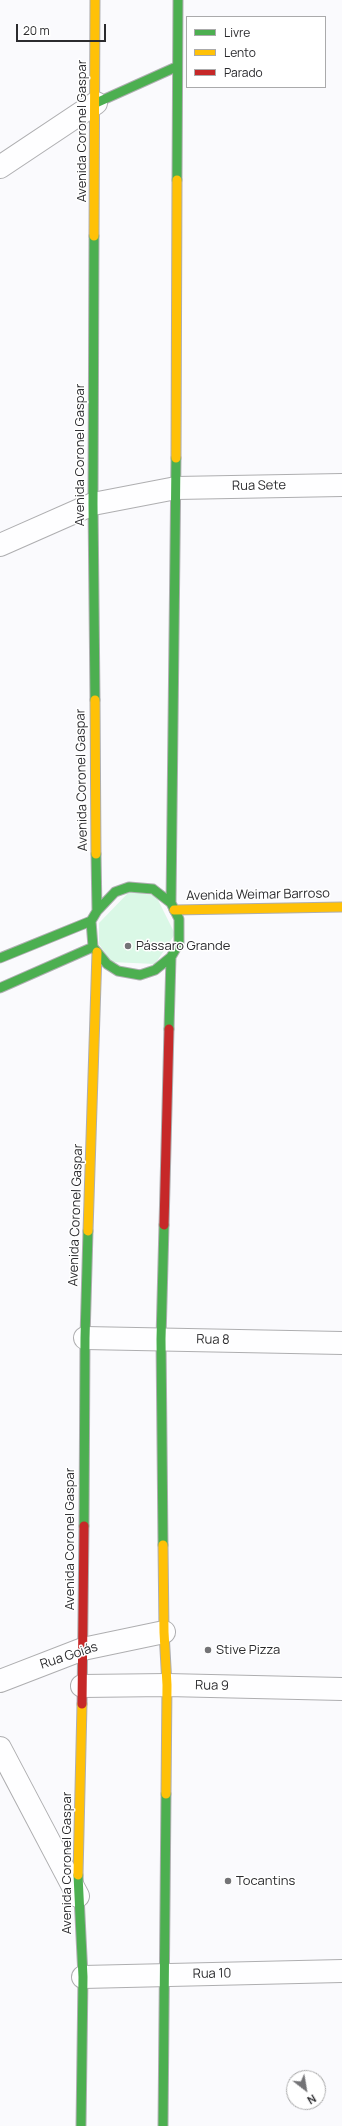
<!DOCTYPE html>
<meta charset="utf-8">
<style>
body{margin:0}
#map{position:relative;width:342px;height:2126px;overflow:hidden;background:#fafafd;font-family:Manrope,sans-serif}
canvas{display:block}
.legend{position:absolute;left:186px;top:16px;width:140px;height:72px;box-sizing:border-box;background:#fff;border:1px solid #aaaaab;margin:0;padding:5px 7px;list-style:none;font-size:12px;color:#2b2b2e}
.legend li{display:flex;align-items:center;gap:8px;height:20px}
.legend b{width:20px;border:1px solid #aaaaab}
.north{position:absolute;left:286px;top:2070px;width:40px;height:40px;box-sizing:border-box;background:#fff;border:1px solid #aaaaab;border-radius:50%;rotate:149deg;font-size:11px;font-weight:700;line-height:16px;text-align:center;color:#2b2b2e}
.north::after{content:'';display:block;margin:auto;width:14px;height:18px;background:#737376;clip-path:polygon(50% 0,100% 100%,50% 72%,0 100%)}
.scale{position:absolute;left:16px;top:24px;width:90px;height:18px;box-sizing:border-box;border:2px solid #2b2b2e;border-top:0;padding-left:5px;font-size:12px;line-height:14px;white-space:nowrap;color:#2b2b2e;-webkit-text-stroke:3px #fff;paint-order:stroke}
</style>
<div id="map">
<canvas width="342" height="2126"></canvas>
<ul class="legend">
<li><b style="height:5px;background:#4caf50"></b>Livre</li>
<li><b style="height:5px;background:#ffc107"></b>Lento</li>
<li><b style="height:5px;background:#c62828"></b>Parado</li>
</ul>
<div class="north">N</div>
<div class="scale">20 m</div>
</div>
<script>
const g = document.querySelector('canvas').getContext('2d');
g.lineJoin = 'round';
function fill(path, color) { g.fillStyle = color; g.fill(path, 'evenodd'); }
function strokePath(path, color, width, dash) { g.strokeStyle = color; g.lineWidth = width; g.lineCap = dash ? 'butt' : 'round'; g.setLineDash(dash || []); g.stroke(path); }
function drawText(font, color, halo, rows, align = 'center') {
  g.font = font + ' Manrope,sans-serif'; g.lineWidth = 3; g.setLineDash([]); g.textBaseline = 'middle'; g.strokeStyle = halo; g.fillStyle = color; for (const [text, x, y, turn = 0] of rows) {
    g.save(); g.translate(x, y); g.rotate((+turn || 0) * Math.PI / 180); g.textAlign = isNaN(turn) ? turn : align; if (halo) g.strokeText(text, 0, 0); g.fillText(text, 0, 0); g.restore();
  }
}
const green = new Path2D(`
 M130 891 156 896 175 934 155 964 111 962 99 944V923Z`);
const street = new Path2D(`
 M0 167 96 103
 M0 545 93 504 176 488 342 485
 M85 1338 342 1343
 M0 1681 83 1649 164 1632
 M82 1686 167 1685 342 1689
 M0 1748 78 1896
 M83 1977 342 1971`);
const fast = new Path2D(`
 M96 103 176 67
 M177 180 178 0
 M94 236 93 504 95 700
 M96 854 97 911
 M171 903 176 458
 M0 958 91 921
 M0 988 93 947
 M169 1029 171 957 179 943V919L171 903 153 889 129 887 115 892 97 911 91 921 93 947 107 964 118 971 140 975 155 970 171 957
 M84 1526 85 1338 88 1231
 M163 1545 161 1339 164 1225
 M78 1875 83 1977 81 2126
 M163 2126 166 1794`);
const slow = new Path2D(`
 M94 236 95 0
 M176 458 177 180
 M95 700 96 854
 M174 910 342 907
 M88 1231 97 952
 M163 1545 164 1632 167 1685 166 1794
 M78 1875 82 1704`);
const jam = new Path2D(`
 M164 1225 169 1029
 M82 1704 84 1526`);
const markers = [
 [128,946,4,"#737376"],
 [208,1650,4,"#737376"],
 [228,1881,4,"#737376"]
];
const streetNames = [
 ["Avenida Coronel Gaspar",82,131,-90],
 ["Avenida Coronel Gaspar",80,455,-90],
 ["Rua Sete",259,486,-1],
 ["Avenida Coronel Gaspar",82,780,-91],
 ["Avenida Weimar Barroso",258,895,-1],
 ["Avenida Coronel Gaspar",76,1215,-88],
 ["Rua 8",213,1340,1],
 ["Avenida Coronel Gaspar",70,1539,-90],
 ["Rua Goiás",69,1656,-18],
 ["Rua 9",212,1686,1],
 ["Avenida Coronel Gaspar",67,1863,-90],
 ["Rua 10",212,1974,-1]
];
const poiNames = [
 ["Pássaro Grande",136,946],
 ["Stive Pizza",216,1650],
 ["Tocantins",236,1881]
];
fill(green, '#daf8e6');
strokePath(street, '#aeaeb0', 24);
strokePath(fast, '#aeaeb0', 11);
strokePath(slow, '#aeaeb0', 11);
strokePath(jam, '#aeaeb0', 11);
strokePath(street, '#fefeff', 22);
strokePath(fast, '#4caf50', 9);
strokePath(slow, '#ffc107', 9);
strokePath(jam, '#c62828', 9);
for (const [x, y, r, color] of markers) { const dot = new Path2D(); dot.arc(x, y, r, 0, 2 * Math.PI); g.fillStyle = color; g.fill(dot); strokePath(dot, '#fff', 1.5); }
drawText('13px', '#2b2b2e', '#fff', streetNames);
drawText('13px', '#2b2b2e', '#fff', poiNames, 'left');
</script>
